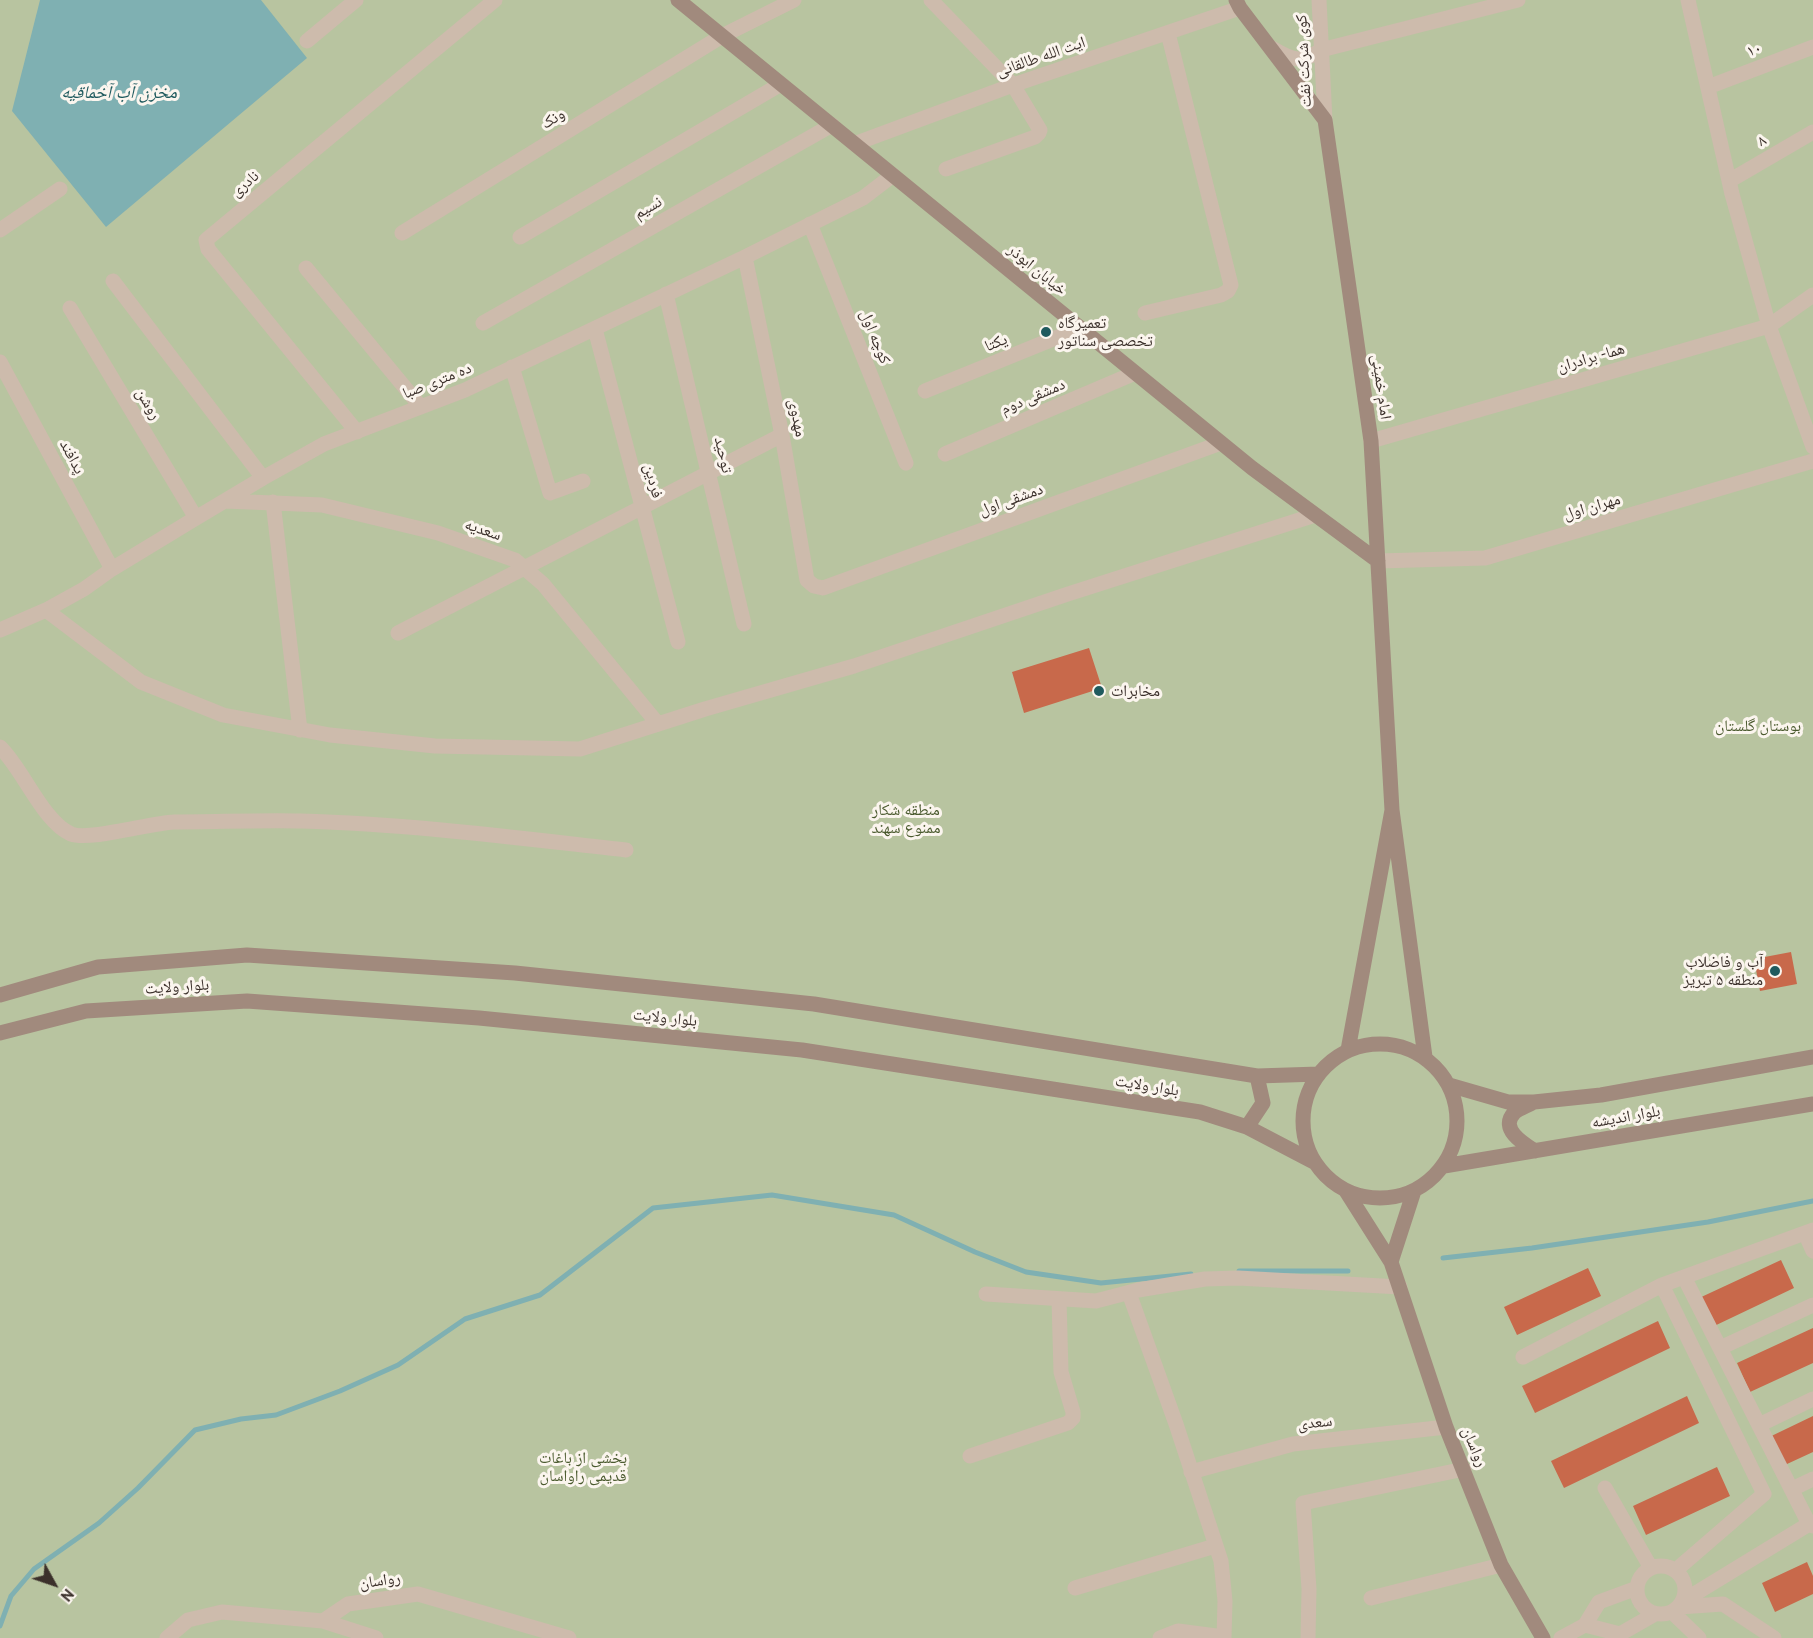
<!DOCTYPE html>
<meta charset="utf-8">
<style>
body{margin:0}
#map{position:relative;width:1813px;height:1638px;overflow:hidden;background:#f4ebe1;font-family:"PT Sans",sans-serif}
canvas{display:block}
.north{position:absolute;left:24px;top:1554px;width:60px;height:60px;-webkit-text-stroke:4px #fbf5ee;paint-order:stroke;rotate:130deg;font-size:16px;font-weight:700;line-height:24px;text-align:center;color:#3b302b}
.north::after{content:'';display:block;margin:auto;width:21px;height:27px;background:#3b302b;clip-path:polygon(50% 0,100% 100%,50% 72%,0 100%)}
</style>
<div id="map">
<canvas width="1813" height="1638"></canvas>
<div class="north">N</div>
</div>
<script>
const g = document.querySelector('canvas').getContext('2d');
g.lineJoin = 'round';
function fill(path, color) { g.fillStyle = color; g.fill(path, 'evenodd'); }
function strokePath(path, color, width, dash) { g.strokeStyle = color; g.lineWidth = width; g.lineCap = dash ? 'butt' : 'round'; g.setLineDash(dash || []); g.stroke(path); }
function drawText(font, color, halo, rows, align = 'center') {
  g.font = font + ' "PT Sans","Noto Naskh Arabic",sans-serif'; g.lineWidth = 6; g.setLineDash([]); g.textBaseline = 'middle'; g.strokeStyle = halo; g.fillStyle = color; for (const [text, x, y, turn = 0] of rows) {
    g.save(); g.translate(x, y); g.rotate((+turn || 0) * Math.PI / 180); g.textAlign = isNaN(turn) ? turn : align; if (halo) g.strokeText(text, 0, 0); g.fillText(text, 0, 0); g.restore();
  }
}
const green = new Path2D(`
 M0 0H1813V1638H0Z`);
const water = new Path2D(`
 M40 0H261L307 58 106 227 12 111Z`);
const stream = new Path2D(`
 M1443 1258 1532 1248 1708 1222 1813 1201
 M1239 1271H1348
 M0 1626 11 1596 34 1569 99 1523 138 1488 195 1430 241 1419 276 1415 340 1391 398 1365 465 1319 540 1295 653 1208 772 1195 894 1215 975 1252 1026 1272 1101 1283 1191 1274`);
const building = new Path2D(`
 M1089 648 1102 688 1024 713 1012 672Z
 M1791 952 1797 984 1760 991 1754 959Z
 M1781 1260 1794 1288 1710 1328 1697 1299Z
 M1588 1268 1601 1296 1517 1335 1504 1307Z
 M1658 1321 1670 1348 1535 1413 1522 1386Z
 M1813 1328V1363L1750 1392 1737 1363Z
 M1687 1396 1699 1423 1564 1488 1551 1461Z
 M1813 1416V1452L1774 1470 1761 1441Z
 M1717 1467 1730 1496 1646 1535 1633 1506Z
 M1807 1562 1813 1576V1594L1775 1612 1762 1583Z`);
const street = new Path2D(`
 M931 0 1013 85 1040 130 1039 133 1035 137 946 169
 M1319 0 1325 120
 M1688 0 1732 194 1769 326 1813 447
 M307 41 356 0
 M1270 47C1291 59 1299 65 1321 50L1518 0
 M1708 87 1813 47
 M854 144 1013 85 1240 8
 M1729 181 1813 132
 M810 224 906 463
 M0 230 60 189
 M402 233 722 36 794 0
 M520 237 781 84
 M745 257 782 435 807 580 814 586 823 588 1221 443
 M306 268 421 407
 M113 281 263 478
 M666 294 744 624
 M70 308 196 518
 M1145 313 1221 295 1228 291 1231 285 1168 33
 M483 323 832 125
 M595 329 678 642
 M0 362 112 569
 M512 367 550 493 583 481
 M925 391 1080 328
 M357 432 208 249 206 240 495 0
 M1371 441 1769 326 1813 295
 M945 454 1135 373
 M225 501 322 505 438 533 515 560 543 584 658 724
 M273 502 300 730
 M1378 561 1485 558 1813 461
 M46 610 141 682 223 715 330 735 435 746 580 749 705 709 854 666 1068 594 1315 515
 M0 630 46 610 84 589 112 569 196 518 263 478 324 444 465 390 745 257 863 198 893 175
 M398 633 782 435
 M0 747C23 769 43 822 71 834 90 841 150 823 174 822 216 822 259 820 301 821 410 824 518 838 626 850
 M1805 1233 1813 1251
 M1684 1277 1809 1524 1813 1526
 M1662 1285 1764 1494 1676 1570
 M1129 1293 1176 1424 1221 1561 1225 1601 1224 1638
 M986 1294 1096 1301 1138 1290 1205 1279 1238 1278 1400 1287
 M1720 1348 1813 1305
 M1523 1357 1662 1285 1813 1230
 M1759 1425 1813 1399
 M970 1456 1068 1423 1073 1418V1412L1061 1372 1059 1299
 M1191 1472 1293 1444 1446 1427
 M1605 1488 1651 1568
 M1792 1489 1813 1479
 M1637 1590a24 24 0 1 1 48 0a24 24 0 1 1-48 0Z
 M1075 1588 1215 1546
 M1371 1598 1501 1565
 M1683 1601 1809 1524
 M1679 1607 1723 1604 1774 1638
 M1672 1612 1699 1638
 M323 1621 376 1638
 M1585 1625 1599 1602 1637 1588
 M167 1638 188 1620 222 1612 323 1621 348 1604 418 1594 569 1638
 M1160 1638 1178 1631 1224 1637
 M1308 1638 1309 1589 1303 1503 1464 1469
 M1561 1638 1585 1625 1620 1634 1655 1614`);
const secondary = new Path2D(`
 M678 0 1252 468 1378 561
 M1236 0 1240 8 1325 120 1371 441 1392 810
 M0 995 98 967 247 955 515 973 814 1004 1257 1076 1319 1074
 M0 1033 86 1011 247 1001 479 1018 802 1050 1200 1112 1247 1127 1314 1162
 M1303 1121a77 77 0 1 1 154 0a77 77 0 1 1-154 0Z
 M1348 1050 1392 810 1425 1057
 M1449 1085 1508 1102H1534L1601 1095 1813 1057
 M1532 1103C1527 1106 1518 1109 1514 1113 1499 1129 1524 1144 1535 1151
 M1247 1127 1263 1103 1257 1076
 M1444 1166 1813 1104
 M1346 1191 1391 1262 1414 1191
 M1391 1262 1446 1427 1501 1565 1543 1638`);
const markers = [
 [1046,332,6,"#1f5a5e"],
 [1099,691,6,"#1f5a5e"],
 [1775,971,6,"#1f5a5e"]
];
const streetNames = [
 ["۱۰",1754,50,-21],
 ["ایت الله طالقانی",1041,57,-19],
 ["کوی شرکت نفت",1304,61,-93],
 ["ونک",553,119,-32],
 ["۸",1762,141,-31],
 ["نادری",245,184,-40],
 ["نسیم",648,208,-30],
 ["خیابان ابوذر",1037,270,39],
 ["کوچه اول",875,337,68],
 ["یکتا",996,343,-22],
 ["هما- برادران",1591,358,-16],
 ["ده متری صبا",437,381,-22],
 ["امام خمینی",1381,387,82],
 ["دمشقی دوم",1033,397,-23],
 ["روشن",148,404,59],
 ["مهدوی",797,418,79],
 ["توحید",723,455,77],
 ["پدافند",72,457,62],
 ["فردین",653,481,75],
 ["دمشقی اول",1011,500,-20],
 ["مهران اول",1592,507,-16],
 ["سعدیه",483,530,19],
 ["بلوار ولایت",177,987,-4],
 ["بلوار ولایت",665,1018,6],
 ["بلوار ولایت",1147,1086,9],
 ["بلوار اندیشه",1626,1117,-10],
 ["سعدی",1315,1423,-6],
 ["رواسان",1474,1447,67],
 ["رواسان",380,1581,-8]
];
const poiNames = [
 ["تعمیرگاه",1058,323],
 ["تخصصی سناتور",1058,341],
 ["مخابرات",1111,691],
 ["آب و فاضلاب",1763,962,"right"],
 ["منطقه ۵ تبریز",1763,980,"right"]
];
const parkNames = [
 ["بوستان گلستان",1758,726],
 ["منطقه شکار",906,810],
 ["ممنوع سهند",906,828],
 ["بخشی از باغات",583,1458],
 ["قدیمی راواسان",583,1476]
];
const waterNames = [
 ["مخزن آب آخماقیه",119,93]
];
fill(green, '#b8c4a0');
fill(water, '#7fb0b2');
strokePath(stream, '#7fb0b2', 5);
fill(building, '#c8694b');
strokePath(street, '#cdbbac', 15);
strokePath(secondary, '#a18a7d', 15);
for (const [x, y, r, color] of markers) { const dot = new Path2D(); dot.arc(x, y, r, 0, 2 * Math.PI); g.fillStyle = color; g.fill(dot); strokePath(dot, '#fbf5ee', 2); }
drawText('16px', '#3b302b', '#fbf5ee', streetNames);
drawText('16px', '#3b302b', '#fbf5ee', poiNames, 'left');
drawText('16px', '#4a5a2e', '#fbf5ee', parkNames);
drawText('italic 18px', '#1f5a5e', '#fbf5ee', waterNames);
</script>
